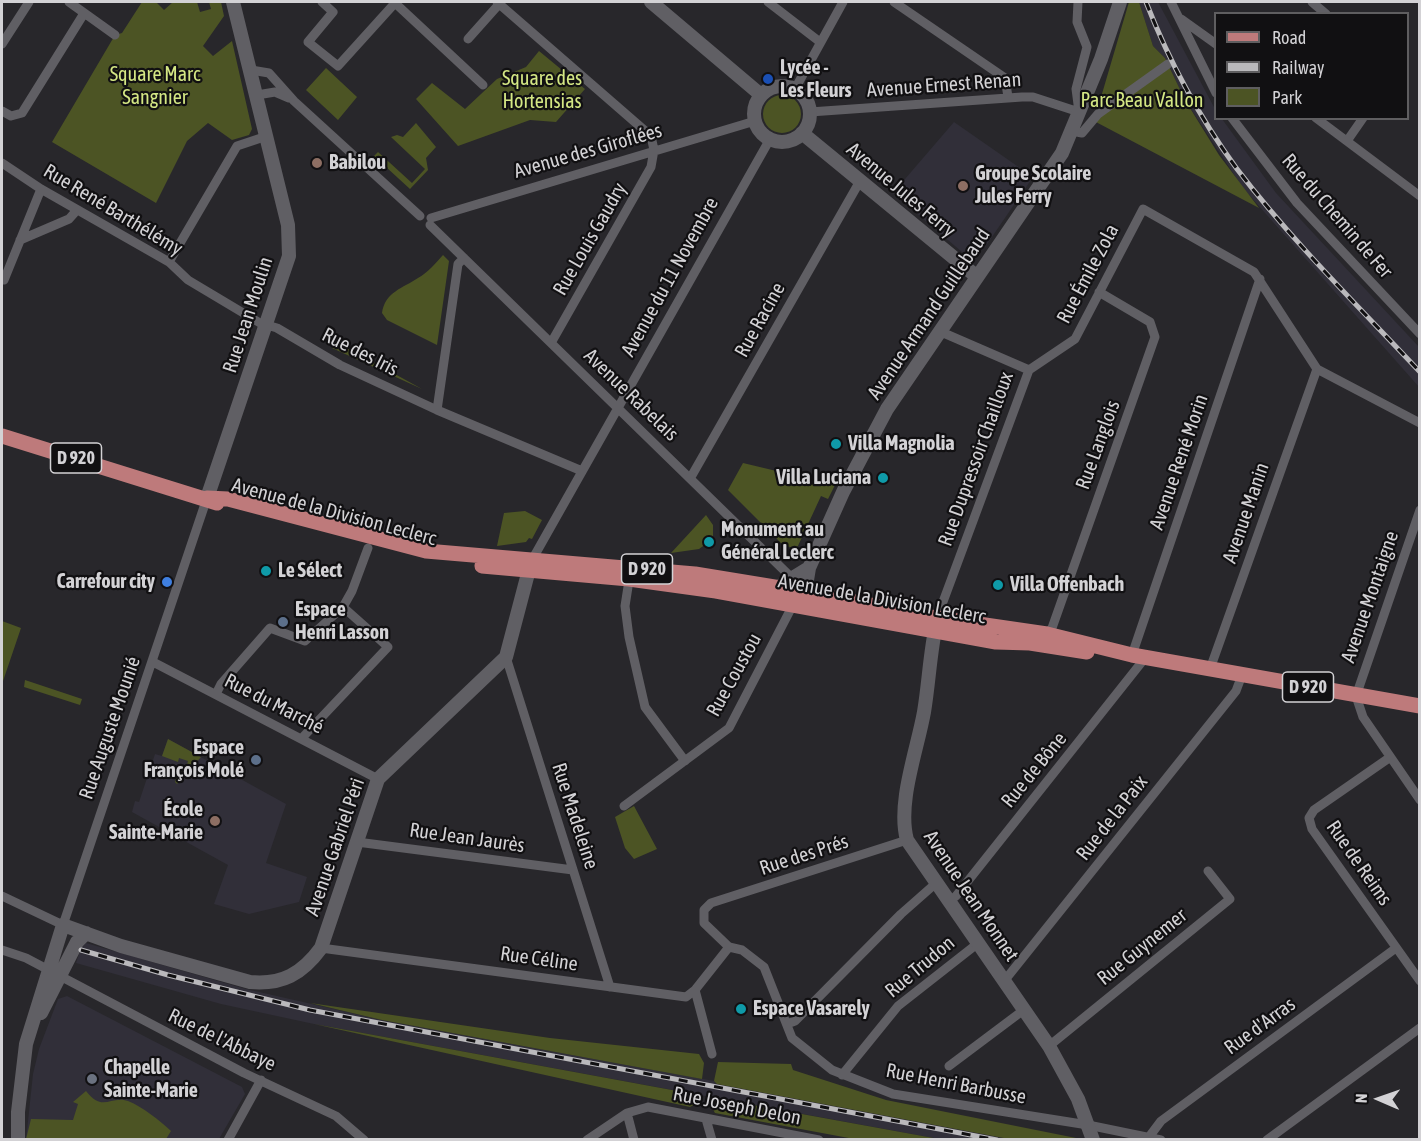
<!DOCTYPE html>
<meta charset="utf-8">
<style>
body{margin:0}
#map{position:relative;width:1421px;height:1141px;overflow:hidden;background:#28272b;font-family:"Asap Condensed",sans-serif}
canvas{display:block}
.frame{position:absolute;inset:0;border:3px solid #d3d2d5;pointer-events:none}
.legend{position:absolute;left:1214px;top:12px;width:195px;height:108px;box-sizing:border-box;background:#111012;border:2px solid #5f5e60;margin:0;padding:8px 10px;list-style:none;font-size:18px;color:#d3d2d5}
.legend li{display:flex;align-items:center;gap:12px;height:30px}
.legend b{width:30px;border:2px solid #5f5e60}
.north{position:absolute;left:1349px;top:1069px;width:60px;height:60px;-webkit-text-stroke:4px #111012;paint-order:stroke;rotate:272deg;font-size:16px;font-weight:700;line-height:24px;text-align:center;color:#d3d2d5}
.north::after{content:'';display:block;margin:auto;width:21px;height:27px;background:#d3d2d5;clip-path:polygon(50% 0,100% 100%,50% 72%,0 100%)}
</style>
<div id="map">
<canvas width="1421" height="1141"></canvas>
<div class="frame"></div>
<ul class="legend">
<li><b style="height:8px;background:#be7a7b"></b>Road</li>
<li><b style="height:8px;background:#bab9bc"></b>Railway</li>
<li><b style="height:16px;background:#4c5424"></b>Park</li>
</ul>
<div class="north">N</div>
</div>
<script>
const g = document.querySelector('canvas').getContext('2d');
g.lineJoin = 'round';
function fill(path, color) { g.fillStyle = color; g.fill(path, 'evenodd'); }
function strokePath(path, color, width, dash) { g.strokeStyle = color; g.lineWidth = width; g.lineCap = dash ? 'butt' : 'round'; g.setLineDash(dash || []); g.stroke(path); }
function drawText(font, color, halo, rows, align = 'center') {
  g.font = font + ' "Asap Condensed",sans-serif'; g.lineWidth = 4.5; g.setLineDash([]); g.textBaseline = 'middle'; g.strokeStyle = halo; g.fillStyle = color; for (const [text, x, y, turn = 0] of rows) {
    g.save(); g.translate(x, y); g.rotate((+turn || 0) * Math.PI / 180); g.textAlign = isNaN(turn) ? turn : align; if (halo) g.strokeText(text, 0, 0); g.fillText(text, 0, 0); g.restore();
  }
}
const built = new Path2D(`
 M1139 2H1158L1215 109 1216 118 1222 119 1276 193 1419 347V387L1243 188 1185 100 1165 58 1153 46Z
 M954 122 1033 177 983 250 962 252 893 193Z
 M168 739 286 804 266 863 307 877 299 902 249 914 214 904 228 865 132 812 135 801 139 802 155 754 162 756Z
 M86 943 246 989 382 1020 714 1081 717 1084 1009 1139H939L314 1024 221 1004 76 963 81 948Z
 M67 996 242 1087 245 1094 219 1139 26 1140 33 1074 39 1049 58 999Z`);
const green = new Path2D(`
 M142 2H156L164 10 173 2H197L200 12 211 9 209 2H221L224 16 203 46 213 56 232 41 252 129 249 135 232 140 208 123 187 141 156 203 52 142 115 35 122 33Z
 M1129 2H1139L1153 46 1165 58 1185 100 1219 155 1259 208 1094 121Z
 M539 51 585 89 556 122 530 120 458 146 416 99 432 83 465 109 497 79 526 67Z
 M326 68 357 97 338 120 306 90Z
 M763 114a19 19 0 1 1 38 0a19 19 0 1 1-38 0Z
 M416 123 436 147 426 158 428 170 410 189 374 156 378 152 412 183 425 169 391 137 397 135 403 137Z
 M443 255 449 261 437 345 387 320 382 313C385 292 403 288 418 278 427 273 436 263 443 255Z
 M335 341 422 389 332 348Z
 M743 463 835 485 828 499 821 496 797 548 784 546 728 490Z
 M525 511 542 520 532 539 529 538 526 542 497 546 504 513Z
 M706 515 713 525V539L699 549 671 553Z
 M2 621 21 628 2 684Z
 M25 680 82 699 80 705 24 687Z
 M168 739 201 757 177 784 175 782 179 769 185 771 188 761 179 758 178 762 162 756Z
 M634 806 657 849 634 859 625 848 615 817Z
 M310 1003 550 1038 699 1054 704 1063 702 1079 382 1020Z
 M314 1024 699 1095 697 1103 690 1107Z
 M718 1062 791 1064 793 1070 886 1100 1081 1139H1009L717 1084 714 1081Z
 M86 1091C103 1113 110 1095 128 1101 143 1107 159 1120 171 1131L166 1139H26L31 1119 73 1120 78 1104 73 1102Z
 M712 1098H714L939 1139H854L715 1113 711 1106Z`);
const street = new Path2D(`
 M69 2 115 35
 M322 2 333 12 308 42 338 66 395 3 393 2
 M497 2 651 136 654 150 651 167 551 343
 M768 2 820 42
 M894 2 1005 78 1008 97
 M1171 2 1216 93
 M1312 2 1326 14
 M395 3 483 85
 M1181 19 1216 44
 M468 39 501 2
 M2 44 29 2
 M251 70 269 73 294 101 420 216
 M795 89 843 2
 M257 95 275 92 289 98
 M2 111 11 116 22 113 83 15
 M810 112 1022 97H1033L1079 112 1076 89 1087 47 1077 22 1078 2
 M1232 118 1297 203 1420 334
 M1316 118 1420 196
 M1072 131 1082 133 1098 114 1168 64
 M1347 141 1363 118
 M2 163 41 189 169 262 188 280 260 323 277 328 340 365 437 410 582 471
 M431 218 755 121
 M430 225 795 581
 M20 240 69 219 77 210
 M169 262 237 146 267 136
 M4 280 41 189
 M1029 370 1075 339 1143 209 1254 272 1317 369 1420 423
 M437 410 458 264 464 258
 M691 477 860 181
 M1420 510 1356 696 1363 717 1420 800
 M532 560 770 139
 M630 574 625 606 629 637 645 707 685 761
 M937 618 1029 370 939 331
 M1047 634 1052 628 1155 337 1150 322 1099 292
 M1132 655 1260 279
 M506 657 610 987
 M153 662 378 779
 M1210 669 1317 369
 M216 694 221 684 270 628 305 641 343 607 352 591 368 548
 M302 738 388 647 343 607
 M1389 758 1314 810 1309 818 1312 829 1420 981
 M624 806 729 728 795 601
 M907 840 711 903 704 910V923L729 947 742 950 764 967 792 1038 832 1070 893 1094 1088 1125 1161 1140
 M357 842 573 870
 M2 896 63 925 207 498
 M948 902 956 896 1145 658
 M321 948 686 997 695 990 729 947
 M2 950 26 958 244 1073 336 1116 364 1140
 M1005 980 1236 691 1242 675
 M695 990 712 1054
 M787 1024 795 1021 901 914 935 884
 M1049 1046 1230 899 1208 871
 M949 1066 1025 1009
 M842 1075 898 1006 977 944
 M627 1113 634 1140
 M706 1119 712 1140
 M1149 1137 1161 1121 1396 948
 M228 1140 261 1080
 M587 1140 627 1113 648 1107 819 1140
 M1267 1140 1420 1028`);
const secondary = new Path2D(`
 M651 2 761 95
 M754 114a28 28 0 1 1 56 0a28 28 0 1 1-56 0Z
 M802 133 976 276
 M207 498 289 256 288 225 233 2
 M805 592 809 568 843 492 887 409 1062 153 1101 59 1120 2
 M781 596 783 584 809 568
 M937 620C930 651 929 682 924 712 917 751 897 803 907 840L1049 1046 1078 1099 1093 1140
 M41 1013 77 942 86 933
 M18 1140V1112L26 1044 63 925 121 946 250 982C282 985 302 974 321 948L378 779 506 657 531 562`);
const primary = new Path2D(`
 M2 436 217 503
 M207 498 228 499 426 551 695 574 805 592 937 618 1047 634 1132 655 1420 706
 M482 566 629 579 716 591 996 642 1030 643 1087 652`);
const rail = new Path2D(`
 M1146 2C1169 61 1199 117 1237 169 1292 241 1358 306 1420 372
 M81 950 168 975 310 1010 997 1140`);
const markers = [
 [768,79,6,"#1a4fb4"],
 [317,163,6,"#8d6e63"],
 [963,186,6,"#8d6e63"],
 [836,444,6,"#0f9aa8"],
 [883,478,6,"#0f9aa8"],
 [709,542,6,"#0f9aa8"],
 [266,571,6,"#0f9aa8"],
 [167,582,6,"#3f7fe0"],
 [998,585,6,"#0f9aa8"],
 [283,622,6,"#5c6f8a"],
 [256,760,6,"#5c6f8a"],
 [215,821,6,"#8d6e63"],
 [741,1009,6,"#0f9aa8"],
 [92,1079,6,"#6b7280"]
];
const shields = [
 [76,458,51],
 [647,569,51],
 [1308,687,51]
];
const shieldNames = [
 ["D 920",76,458],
 ["D 920",647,569],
 ["D 920",1308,687]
];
const poiNames = [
 ["Lycée -",780,68],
 ["Les Fleurs",780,91],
 ["Babilou",329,163],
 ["Groupe Scolaire",975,174],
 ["Jules Ferry",975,197],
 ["Villa Magnolia",848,444],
 ["Villa Luciana",871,478,"right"],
 ["Monument au",721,530],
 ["Général Leclerc",721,553],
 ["Le Sélect",278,571],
 ["Carrefour city",155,582,"right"],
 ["Villa Offenbach",1010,585],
 ["Espace",295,610],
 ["Henri Lasson",295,633],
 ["Espace",244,748,"right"],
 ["François Molé",244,771,"right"],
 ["École",203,810,"right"],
 ["Sainte-Marie",203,833,"right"],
 ["Espace Vasarely",753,1009],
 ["Chapelle",104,1068],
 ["Sainte-Marie",104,1091]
];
const parkNames = [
 ["Square Marc",155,75],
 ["Sangnier",155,98],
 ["Square des",542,79],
 ["Hortensias",542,102],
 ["Parc Beau Vallon",1142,101]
];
const streetNames = [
 ["Avenue Ernest Renan",944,85,-4],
 ["Avenue des Giroflées",588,151,-16],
 ["Avenue Jules Ferry",901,190,40],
 ["Rue René Barthélémy",113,210,31],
 ["Rue du Chemin de Fer",1337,216,49],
 ["Rue Louis Gaudry",590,239,-60],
 ["Rue Émile Zola",1088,274,-62],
 ["Avenue du 11 Novembre",670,277,-61],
 ["Avenue Armand Guillebaud",929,314,-56],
 ["Rue Jean Moulin",248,315,-72],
 ["Rue Racine",760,320,-61],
 ["Rue des Iris",360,352,27],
 ["Avenue Rabelais",631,395,44],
 ["Rue Langlois",1098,445,-70],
 ["Rue Dupressoir Chailloux",976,459,-70],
 ["Avenue René Morin",1179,462,-71],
 ["Avenue de la Division Leclerc",334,512,15],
 ["Avenue Manin",1246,513,-71],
 ["Avenue Montaigne",1370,597,-71],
 ["Avenue de la Division Leclerc",882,599,10],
 ["Rue Coustou",734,675,-61],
 ["Rue du Marché",274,704,27],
 ["Rue Auguste Mounié",110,728,-71],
 ["Rue de Bône",1034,770,-51],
 ["Rue Madeleine",575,816,72],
 ["Rue de la Paix",1112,818,-52],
 ["Rue Jean Jaurès",467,838,8],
 ["Avenue Gabriel Péri",335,847,-71],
 ["Rue des Prés",804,855,-18],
 ["Rue de Reims",1359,863,55],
 ["Avenue Jean Monnet",971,896,56],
 ["Rue Guynemer",1142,947,-39],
 ["Rue Céline",539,959,8],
 ["Rue Trudon",920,967,-40],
 ["Rue d'Arras",1260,1026,-36],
 ["Rue de l'Abbaye",222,1040,26],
 ["Rue Henri Barbusse",956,1084,11],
 ["Rue Joseph Delon",737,1106,11]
];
fill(built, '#312f39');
fill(green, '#4c5424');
strokePath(street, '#605f64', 9);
strokePath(secondary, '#605f64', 14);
strokePath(primary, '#be7a7b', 15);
strokePath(rail, '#bab9bc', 5);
strokePath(rail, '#111012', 3, [9]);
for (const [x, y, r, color] of markers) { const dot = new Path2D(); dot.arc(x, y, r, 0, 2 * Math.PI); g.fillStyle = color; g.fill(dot); strokePath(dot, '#111012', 2); }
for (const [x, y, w] of shields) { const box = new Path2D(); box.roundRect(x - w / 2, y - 15, w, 30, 4.5); g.fillStyle = '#111012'; g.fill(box); strokePath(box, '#d3d2d5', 1.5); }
drawText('bold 18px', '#d3d2d5', null, shieldNames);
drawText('bold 20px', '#d3d2d5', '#111012', poiNames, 'left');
drawText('20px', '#d4e784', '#111012', parkNames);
drawText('20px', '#d3d2d5', '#111012', streetNames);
</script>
